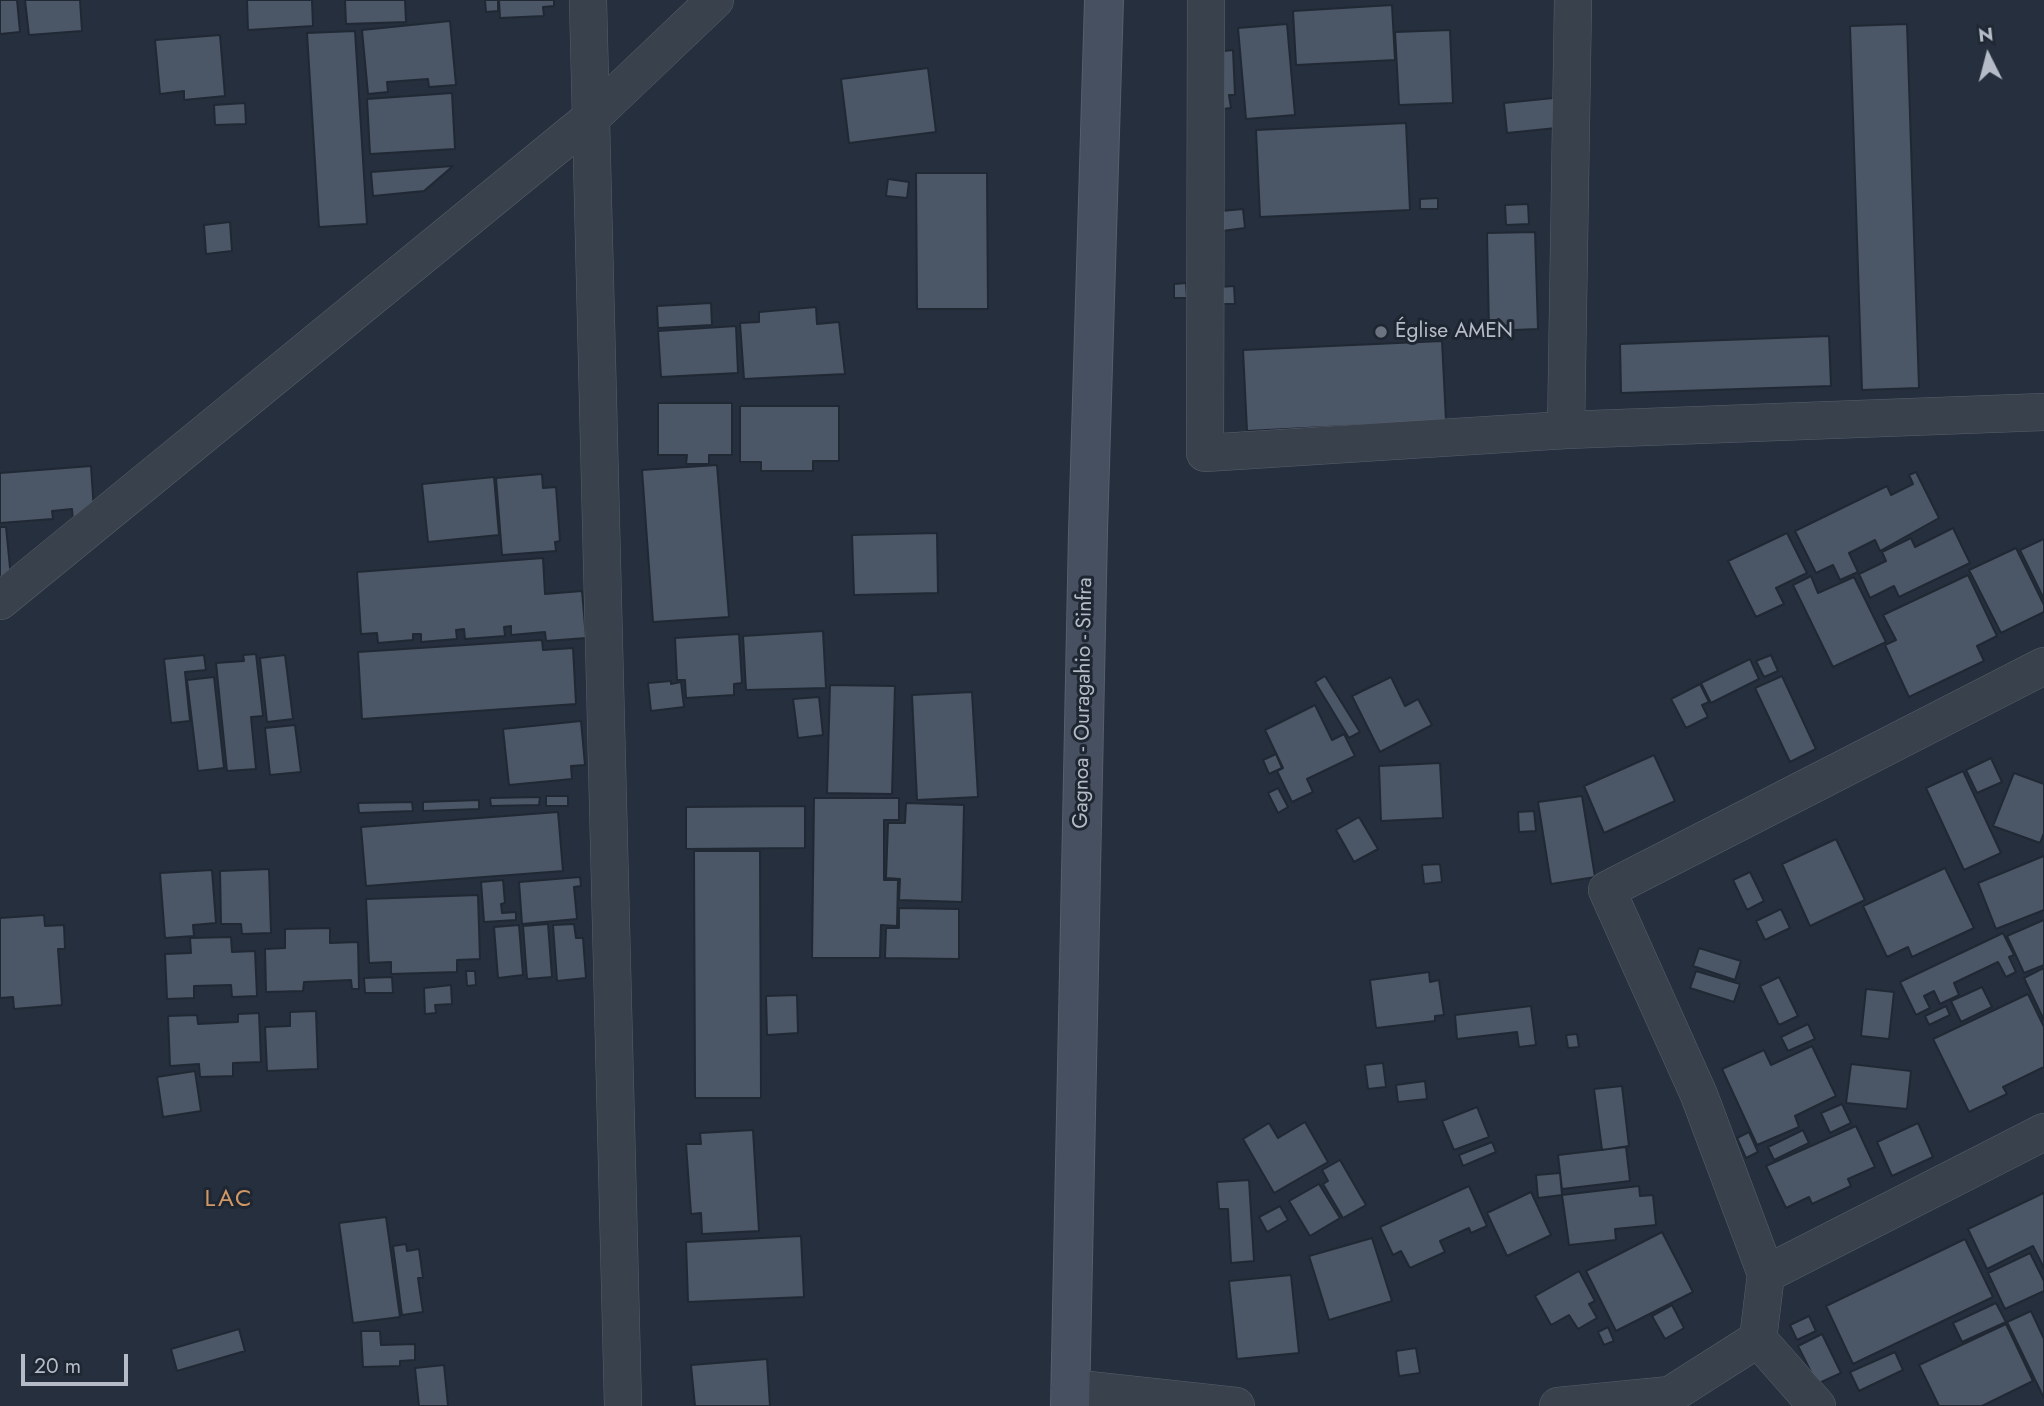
<!DOCTYPE html>
<meta charset="utf-8">
<style>
body{margin:0}
#map{position:relative;width:2044px;height:1406px;overflow:hidden;background:#252f3d;font-family:Jost,sans-serif}
canvas{display:block}
.north{position:absolute;left:1953px;top:21px;width:70px;height:70px;-webkit-text-stroke:5px #1e2632;paint-order:stroke;rotate:354deg;font-size:19px;font-weight:700;line-height:28px;text-align:center;color:#b5bcc8}
.north::after{content:'';display:block;margin:auto;width:24px;height:32px;background:#b5bcc8;clip-path:polygon(50% 0,100% 100%,50% 72%,0 100%)}
.scale{position:absolute;left:21px;top:1354px;width:107px;height:32px;box-sizing:border-box;border:4px solid #b5bcc8;border-top:0;padding-left:9px;font-size:21px;line-height:24px;white-space:nowrap;color:#b5bcc8;-webkit-text-stroke:5px #1e2632;paint-order:stroke}
</style>
<div id="map">
<canvas width="2044" height="1406"></canvas>
<div class="north">N</div>
<div class="scale">20 m</div>
</div>
<script>
const g = document.querySelector('canvas').getContext('2d');
g.lineJoin = 'round';
function fill(path, color) { g.fillStyle = color; g.fill(path, 'evenodd'); }
function strokePath(path, color, width, dash) { g.strokeStyle = color; g.lineWidth = width; g.lineCap = dash ? 'butt' : 'round'; g.setLineDash(dash || []); g.stroke(path); }
function drawText(font, color, halo, rows, align = 'center') {
  g.font = font + ' Jost,sans-serif'; g.lineWidth = 6; g.setLineDash([]); g.textBaseline = 'middle'; g.strokeStyle = halo; g.fillStyle = color; for (const [text, x, y, turn = 0] of rows) {
    g.save(); g.translate(x, y); g.rotate((+turn || 0) * Math.PI / 180); g.textAlign = isNaN(turn) ? turn : align; if (halo) g.strokeText(text, 0, 0); g.fillText(text, 0, 0); g.restore();
  }
}
const building = new Path2D(`
 M0 0H17L20 32 0 34Z
 M25 0H80L82 31 29 35Z
 M247 0H312L313 26 248 30Z
 M345 0H405L406 22 346 24Z
 M485 0H498V11L486 12Z
 M499 0H554V6L543 7 544 16 500 18Z
 M1392 5 1395 60 1296 65 1293 11Z
 M450 21 456 85 429 87 428 79 387 82 388 92 368 94 362 30Z
 M1287 24 1295 115 1246 119 1238 28Z
 M1907 24 1919 388 1862 390 1850 26Z
 M1450 30 1453 103 1399 105 1395 32Z
 M355 31 367 224 319 227 307 33Z
 M220 35 225 96 184 100V91L160 94 155 40Z
 M1233 50 1235 95H1229L1231 108 1222 109 1215 52Z
 M928 68 936 132 849 143 841 79Z
 M452 93 455 149 370 154 367 99Z
 M1563 97 1566 127 1507 133 1504 103Z
 M245 103 246 124 215 125 214 105Z
 M1406 123 1410 210 1260 217 1256 130Z
 M453 166 424 191 373 196 371 172Z
 M916 173H987L988 309H917Z
 M888 179 909 182 907 198 886 196Z
 M1438 198V209H1420V199Z
 M1528 204 1529 224 1506 225 1505 205Z
 M1243 209 1245 228 1222 231 1221 211Z
 M230 222 232 251 206 254 204 225Z
 M1535 232 1538 329 1489 331 1487 233Z
 M1186 283 1187 298H1174V284Z
 M1234 286 1235 304H1220L1219 287Z
 M711 303 712 325 658 328 657 306Z
 M816 307 817 324 839 322 845 374 744 379 740 323 759 322V312Z
 M736 326 738 373 661 377 658 331Z
 M1829 336 1831 386 1621 393 1620 344Z
 M1442 341 1446 421 1247 431 1243 350Z
 M658 403H732V455H709V464H686L687 455H658Z
 M740 406H839V461H813V471H761V462H740Z
 M717 465 729 617 653 622 642 470Z
 M91 466 94 511 73 522 72 509 52 511 53 519 0 523V473Z
 M1916 472 1939 518 1880 551 1875 540 1849 553 1858 572 1840 580 1833 565 1816 573 1795 531 1887 486 1891 495 1913 484 1909 475Z
 M542 474 543 488 556 487 560 541 555 542 556 551 502 555 496 478Z
 M494 477 499 535 428 542 422 484Z
 M0 527H6L11 578 0 579Z
 M1953 528 1970 563 1899 597 1894 586 1870 598 1859 574 1886 561 1882 552 1911 538 1915 547Z
 M937 533 938 593 854 595 852 535Z
 M1787 533 1807 573 1776 588 1784 604 1756 617 1728 561Z
 M2044 539V599L2020 550Z
 M2016 548 2044 605V612L2001 633 1969 570Z
 M543 558 545 594 582 591 586 638 546 641 545 632 511 635V626L504 627 505 636 465 639 464 629 456 630 457 639 421 642V634H413V640L378 643 377 633 361 634 357 572Z
 M1968 575 1997 636 1977 646 1984 661 1909 697 1885 645 1896 640 1883 615Z
 M1811 576 1818 593 1854 577 1886 642 1833 667 1793 585Z
 M823 631 826 688 746 690 743 636Z
 M739 634 742 683 734 684V695L686 698 685 680H677L675 638Z
 M542 640 543 650 573 648 576 704 362 719 358 652Z
 M256 654 263 716 251 717 256 769 227 771 216 663 244 661 243 655Z
 M204 655 206 670 185 672 190 721 171 723 164 659Z
 M285 655 293 719 267 722 260 658Z
 M1771 655 1778 671 1764 677 1756 661Z
 M1750 659 1759 679 1711 703 1701 683Z
 M1325 676 1360 732 1349 738 1315 682Z
 M1782 676 1816 749 1790 762 1755 688Z
 M214 677 224 768 198 771 187 680Z
 M1391 677 1405 706 1418 699 1432 725 1380 752 1352 696Z
 M671 681V684L681 682 684 707 651 711 648 683Z
 M1700 684 1709 702 1702 705 1708 717 1686 728 1671 699Z
 M830 685 895 686 892 794 827 793Z
 M972 692 978 797 917 800 912 695Z
 M819 697 823 735 798 738 793 699Z
 M1315 705 1332 740 1344 734 1355 756 1307 779 1313 792 1292 802 1277 771 1283 768 1265 730Z
 M581 721 585 765 571 766 572 779 509 785 503 729Z
 M295 725 301 772 270 775 265 728Z
 M1276 754 1282 768 1269 774 1263 760Z
 M1654 755 1675 801 1604 833 1584 786Z
 M1991 758 2002 782 1977 793 1966 770Z
 M1440 763 1443 818 1381 821 1379 766Z
 M1963 771 2001 853 1964 870 1926 788Z
 M2014 773 2044 784V833L2040 843 1993 826Z
 M1278 788 1288 807 1278 813 1268 793Z
 M546 796H568V806H546Z
 M1582 796 1595 877 1551 884 1538 802Z
 M540 797 539 805 491 806 490 798Z
 M814 798H899V820H884V880H898L897 926 881 925 880 958H812Z
 M479 800V809L423 811V802Z
 M412 802 413 811 359 813 358 803Z
 M906 803 964 805 962 902 899 900 900 879 886 878 888 823H905Z
 M805 806V848L686 849V807Z
 M1534 811 1536 831 1519 832 1518 812Z
 M558 812 563 871 366 886 361 827Z
 M1359 817 1378 849 1354 862 1336 830Z
 M1836 839 1865 900 1810 926 1782 864Z
 M694 851H760L761 1098H695Z
 M2044 856V910L1996 929 1978 883Z
 M1440 864 1442 882 1424 884 1422 865Z
 M1945 868 1974 928 1912 957 1908 947 1887 957 1863 906Z
 M269 869 271 933 242 934 241 924H221L220 871Z
 M212 870 216 923 193 925 194 936 165 938 160 873Z
 M1750 872 1764 901 1747 910 1733 880Z
 M580 877 581 886 574 887 577 919 522 924 519 882Z
 M503 880 505 903 501 904 502 913 516 912V920L484 922 481 882Z
 M478 895 480 959 457 960V972L391 974V962L369 963 366 899Z
 M899 908 959 909V959L885 958 886 928H899Z
 M1781 909 1790 928 1765 940 1756 921Z
 M44 915 45 926 64 925 65 949H58L62 1005 14 1009 13 997 0 998V918Z
 M2044 920V965L2024 973 2007 936Z
 M548 924 552 977 527 979 523 926Z
 M574 924 576 938H583L586 978 557 981 553 925Z
 M519 925 523 975 498 978 494 927Z
 M330 928V943L358 942 359 989H352L351 980 304 982 303 991 266 992 265 949 285 948V929Z
 M2003 933 2014 955 2009 957 2016 972 2006 977 1998 962 1954 983 1959 995 1940 1004 1934 991 1924 996 1930 1008 1916 1015 1900 982Z
 M231 937 232 952 255 951 257 996 232 997 231 985 194 986V998L167 999 165 954 191 953 190 938Z
 M1699 948 1741 961 1735 980 1693 966Z
 M2044 968V1020L2024 978Z
 M466 971H475L476 985 467 986Z
 M1696 971 1740 984 1734 1002 1690 988Z
 M1429 972 1430 982 1439 980 1444 1015 1435 1016V1021L1376 1028 1370 980Z
 M392 977 393 993H365L364 978Z
 M1779 977 1798 1016 1779 1025 1760 986Z
 M451 985 452 1004 435 1005 436 1013 425 1014 424 988Z
 M1982 987 1992 1007 1961 1022 1951 1001Z
 M1866 989 1894 992 1889 1039 1861 1036Z
 M2028 994 2044 1027V1067L2003 1087 2007 1094 1969 1112 1933 1039Z
 M797 995 798 1033 767 1035 766 996Z
 M1531 1006 1536 1045 1519 1047 1517 1032 1457 1039 1455 1015Z
 M1946 1006 1950 1015 1929 1025 1925 1016Z
 M316 1011 318 1069 267 1071 265 1027 290 1026V1012Z
 M259 1013 261 1062 233 1063V1076L200 1077 199 1064 170 1066 168 1016 197 1015 198 1024 238 1022V1014Z
 M1808 1024 1815 1039 1788 1051 1781 1037Z
 M1577 1034 1579 1047 1568 1048 1566 1035Z
 M1812 1046 1836 1096 1795 1116 1799 1127 1757 1145 1722 1069 1764 1050 1771 1065Z
 M1383 1063 1386 1087 1368 1089 1365 1065Z
 M1851 1064 1911 1071 1907 1109 1846 1103Z
 M195 1071 201 1111 163 1117 157 1077Z
 M1425 1081 1427 1099 1398 1102 1396 1085Z
 M1622 1086 1629 1146 1602 1150 1594 1089Z
 M1842 1104 1851 1123 1830 1133 1821 1113Z
 M1477 1107 1489 1137 1454 1150 1442 1121Z
 M1305 1122 1328 1162 1274 1193 1243 1139 1269 1123 1278 1138Z
 M1918 1123 1933 1157 1892 1176 1877 1142Z
 M1856 1126 1875 1167 1848 1179 1851 1186 1812 1204 1809 1197 1786 1208 1766 1166Z
 M753 1130 759 1231 702 1234 701 1213 691 1214 686 1144H701L700 1133Z
 M1803 1130 1809 1143 1774 1160 1768 1147Z
 M1749 1132 1758 1152 1746 1158 1737 1138Z
 M1492 1142 1496 1152 1463 1166 1459 1155Z
 M1626 1147 1630 1181 1562 1189 1558 1155Z
 M1340 1160 1366 1205 1343 1218 1323 1184 1328 1181 1322 1170Z
 M1560 1173 1562 1195 1538 1198 1536 1175Z
 M1249 1180 1254 1261 1231 1263 1228 1209H1219L1217 1182Z
 M1319 1184 1340 1218 1310 1236 1289 1201Z
 M1469 1186 1487 1226 1471 1233 1469 1228 1440 1241 1445 1252 1410 1268 1401 1251 1393 1255 1380 1227Z
 M1639 1186 1640 1196 1653 1195 1656 1225 1615 1229 1616 1240 1569 1245 1562 1195Z
 M1531 1192 1551 1235 1507 1256 1487 1213Z
 M2044 1193V1268L2033 1246 1987 1269 1968 1229Z
 M1280 1206 1288 1220 1267 1232 1259 1217Z
 M386 1217 400 1317 353 1323 339 1223Z
 M1662 1232 1693 1292 1616 1331 1586 1271Z
 M801 1236 804 1297 688 1302 686 1242Z
 M1372 1238 1392 1301 1329 1320 1309 1256Z
 M1965 1239 1993 1297 1853 1364 1826 1306Z
 M406 1244 407 1251 419 1249 423 1278H418L423 1312 402 1315 393 1246Z
 M2030 1253 2044 1281V1291L2005 1309 1988 1273Z
 M1579 1271 1595 1301 1589 1304 1597 1318 1578 1329 1569 1315 1551 1325 1535 1296Z
 M1291 1275 1299 1353 1237 1359 1229 1281Z
 M1996 1303 2006 1322 1962 1342 1953 1323Z
 M1672 1305 1684 1328 1665 1339 1652 1316Z
 M2031 1311 2044 1339V1398L2007 1322Z
 M1809 1316 1816 1331 1797 1340 1790 1325Z
 M2006 1324 2033 1381 1982 1406H1939L1919 1365Z
 M1608 1327 1614 1341 1604 1345 1598 1332Z
 M239 1329 245 1351 177 1371 171 1349Z
 M361 1331H380L381 1345 415 1344V1360L400 1361V1366L363 1367Z
 M1822 1334 1841 1373 1817 1384 1798 1346Z
 M1416 1348 1420 1373 1399 1376 1396 1351Z
 M1895 1352 1903 1370 1859 1391 1850 1372Z
 M767 1359 770 1406H695L691 1365Z
 M444 1365 448 1406H419L415 1368Z`);
const street = new Path2D(`
 M588 0 623 1406
 M1206 0 1205 453 1566 430
 M1573 0 1566 430 2044 412
 M0 601 592 117 715 0
 M1766 1274 2044 1132
 M1070 1388 1236 1406
 M1558 1406 1670 1395 1758 1339
 M1817 1406 1758 1339 1766 1274 1699 1095 1607 890 2044 666`);
const secondary = new Path2D(`
 M1070 1406 1088 532 1104 0`);
const markers = [
 [1381,332,7,"#6b7280"]
];
const poiNames = [
 ["Église AMEN",1395,332]
];
const streetNames = [
 ["Gagnoa - Ouragahio - Sinfra",1084,703,-89]
];
const quarterNames = [
 ["LAC",229,1200]
];
fill(building, '#4b5666');
strokePath(building, '#202834', 2);
strokePath(street, '#575f6b', 38);
strokePath(secondary, '#575f6b', 40);
strokePath(street, '#39414d', 37);
strokePath(secondary, '#475060', 38);
for (const [x, y, r, color] of markers) { const dot = new Path2D(); dot.arc(x, y, r, 0, 2 * Math.PI); g.fillStyle = color; g.fill(dot); strokePath(dot, '#1e2632', 2.5); }
drawText('21px', '#b5bcc8', '#1e2632', poiNames, 'left');
drawText('21px', '#b5bcc8', '#1e2632', streetNames);
g.letterSpacing = '2px';
drawText('24px', '#d19867', '#1e2632', quarterNames);
g.letterSpacing = '0px';
</script>
